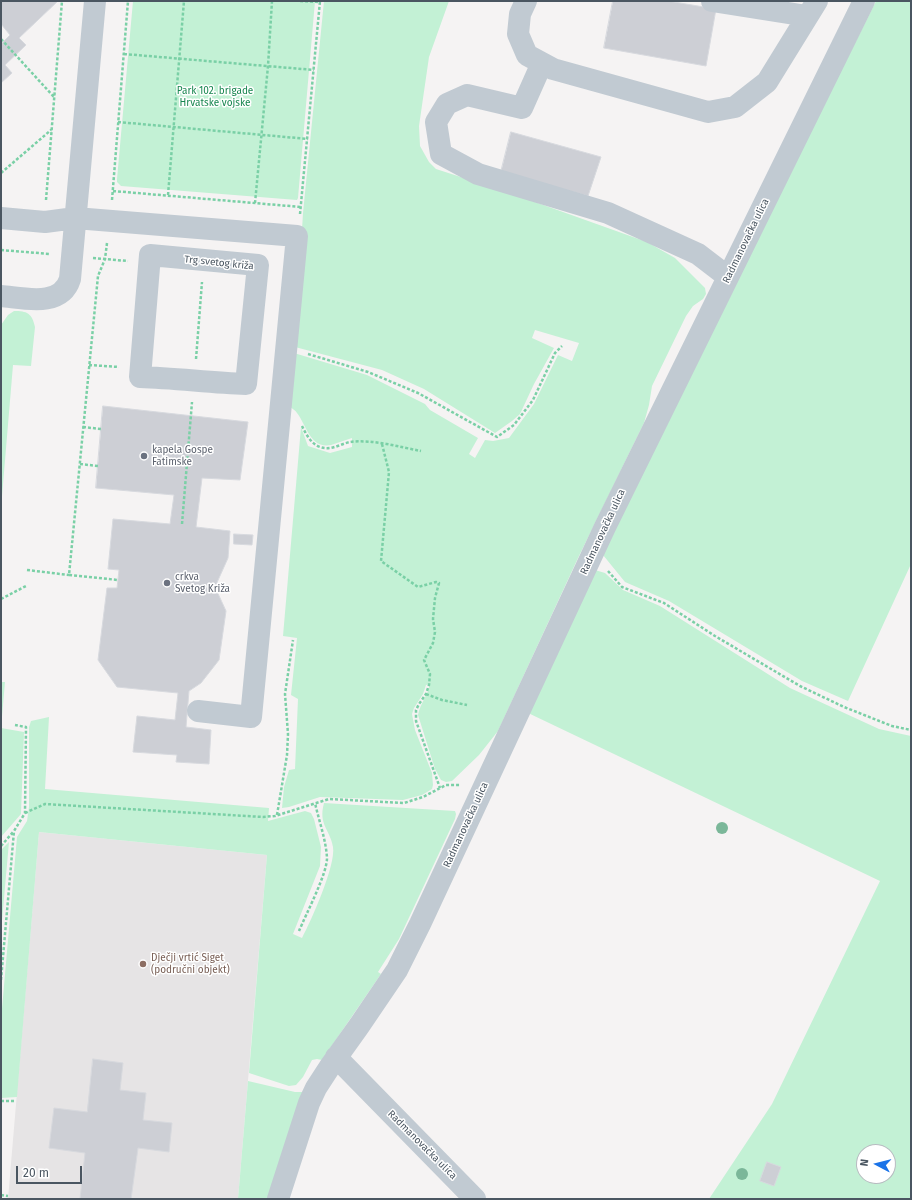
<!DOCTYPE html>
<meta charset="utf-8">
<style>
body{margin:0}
#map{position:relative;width:912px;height:1200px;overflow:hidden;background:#f5f3f3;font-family:"Fira Sans",sans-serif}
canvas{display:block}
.frame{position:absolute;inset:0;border:2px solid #4a5661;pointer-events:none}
.north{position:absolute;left:856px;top:1144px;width:40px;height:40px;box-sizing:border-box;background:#fff;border:1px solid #b7bbc0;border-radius:50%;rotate:277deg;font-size:11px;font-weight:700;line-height:16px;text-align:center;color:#4a5661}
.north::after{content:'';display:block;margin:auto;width:14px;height:18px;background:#1a73e8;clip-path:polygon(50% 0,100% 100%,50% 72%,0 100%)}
.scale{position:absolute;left:16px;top:1166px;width:66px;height:18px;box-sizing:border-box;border:2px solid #4a5661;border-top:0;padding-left:5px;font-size:12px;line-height:14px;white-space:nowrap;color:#4a5661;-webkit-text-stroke:3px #fff;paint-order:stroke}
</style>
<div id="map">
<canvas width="912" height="1200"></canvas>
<div class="frame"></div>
<div class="north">N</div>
<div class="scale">20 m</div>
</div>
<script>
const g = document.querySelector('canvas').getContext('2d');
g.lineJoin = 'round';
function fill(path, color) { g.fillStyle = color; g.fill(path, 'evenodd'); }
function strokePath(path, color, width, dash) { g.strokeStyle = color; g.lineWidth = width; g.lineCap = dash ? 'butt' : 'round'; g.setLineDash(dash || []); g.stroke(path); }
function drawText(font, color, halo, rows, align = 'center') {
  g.font = font + ' "Fira Sans",sans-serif'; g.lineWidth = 3; g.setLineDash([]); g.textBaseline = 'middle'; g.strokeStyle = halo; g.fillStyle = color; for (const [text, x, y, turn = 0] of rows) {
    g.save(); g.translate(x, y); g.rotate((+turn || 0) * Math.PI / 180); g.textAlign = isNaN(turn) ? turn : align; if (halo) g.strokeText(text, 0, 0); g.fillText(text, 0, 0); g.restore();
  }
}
const education = new Path2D(`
 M39 832 267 855 238 1199H8Z`);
const green = new Path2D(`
 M133 1H315L298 198 297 200 121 186 117 182V179Z
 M324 1H449L429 57 419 126 420 146 429 162 436 169 507 192 647 242 675 258 705 288 706 294 703 299 693 306 686 316 652 386 649 405 644 423 578 558 498 731 479 755 452 781 446 782 441 780 435 769 418 715C420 704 428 695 430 684L426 685 423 694 414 708 412 714 415 730 432 773 433 785 432 789 422 795 403 800 320 797 289 807 282 808 284 787 289 770 295 769 298 699 291 695 297 638 283 636 301 427 308 446 330 453 352 447V438C345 440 338 443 331 445 310 449 307 426 297 413 296 411 293 409 290 407L294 353 367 375 425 404 430 410 478 438 469 454 475 458 485 440 493 441 509 438 534 404 558 355 572 361 579 343 535 330 532 338 554 348 534 384 520 414 512 421 495 433 424 389 382 370 295 347 303 213Z
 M876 1H911V564L848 701 802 681 669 601 625 582 603 555 640 470Z
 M14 311C27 311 32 313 35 327L31 366 13 365 1 508V325L8 315Z
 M595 570 605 573 623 590 660 606 790 688 879 729 911 736V1199H709L772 1104 880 881 526 712ZM864 1152H888V1176H864Z
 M1 682H5L1 728 24 732 21 814 1 837Z
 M49 717 45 789 269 808 268 821 305 811 311 813 314 819 321 847 320 866 293 934 302 938C311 921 336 865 333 847 330 829 318 825 324 803L455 811 456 814 455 819 399 939 378 972 381 974 322 1060 317 1059 312 1060 303 1077 296 1085 289 1086 249 1073 267 855 39 832 17 1097 1 1098V1020L17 837 27 821 29 807V727L31 721Z
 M9 842 1 932V850Z
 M248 1081 295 1092H305L271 1199H238Z`);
const building = new Path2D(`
 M1 1H58L19 38 26 45 5 65 12 73 1 83V44L10 35 1 24Z
 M613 1H668L716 9 706 66 604 48Z
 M511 132 601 157 588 196 501 172Z
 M103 406 248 422 240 480 202 478 196 527 230 531 228 558 215 587 226 611 219 660 201 683 189 691 186 727 211 730 209 764 176 762 177 755 133 752 137 716 175 720 178 693 117 687 98 660 107 588H117L119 570 108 569 113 519 170 524 174 495 96 488Z
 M234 534 253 535 252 545 234 544Z
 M93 1059 123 1063 120 1090 146 1093 143 1120 172 1123 169 1152 138 1148 131 1199H80L85 1153 49 1148 54 1108 87 1112Z
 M767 1162 781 1167 774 1186 760 1181Z`);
const path = new Path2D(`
 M300 1 320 2
 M1 39 54 97
 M124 54 314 70
 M118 122 308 139
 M1 173 51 130
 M113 191 301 207
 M168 195 184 1
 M46 200 62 1
 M112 200 128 1
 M255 203 268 66 272 1
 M300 214 320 1
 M107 243 105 259 98 276 69 575 118 580
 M1 250 50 254
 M93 258 128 261
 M308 354 368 372 418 393 497 437 514 425 533 400 555 353 562 346
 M196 359 202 282
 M89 365 119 367
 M302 426C306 434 311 444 320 447 331 451 340 444 350 442 372 439 400 447 421 451
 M83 427 101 429
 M382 444 389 472 381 561 418 587 436 582 439 583 435 598 433 619 435 632 433 643 424 660 430 674 429 685 426 694 419 704 416 710V721L440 788
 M80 464 98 466
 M182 524 192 402
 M27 570 69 575
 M608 571 622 587 664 603 715 636 800 686 844 707 892 726 911 730
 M1 599 26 586
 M426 694 442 700 467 705
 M25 813 45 804 263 817 275 816 329 799 404 803 423 797 446 785H460
 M277 815 287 755 288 734 285 694 293 640
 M1 846 14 831
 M299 931C306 914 327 874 327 858 326 840 319 821 315 803
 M1 980 14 831 25 813 26 727 15 725
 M1 1101H16
 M1 1195 8 1196`);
const minor = new Path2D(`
 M526 1 520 14 518 34 527 55 553 69 708 112 735 107 767 82 817 1
 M712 1 807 16
 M542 63 522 108 467 95 447 104 436 122 441 154 478 174 608 213 698 254 728 277
 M1 218 45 222 75 218 297 236 251 717 198 711
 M150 255 258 265 246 384C211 383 176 378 140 377Z
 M1 296C24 298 61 308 70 279L95 1
 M336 1057 475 1199
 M278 1199 309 1103 316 1088 329 1068 359 1026 397 970 420 924 605 527 864 1`);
const trees = [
 [722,828],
 [742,1174]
];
const markers = [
 [144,456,4,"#6b7280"],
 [167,583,4,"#6b7280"],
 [143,964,4,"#8d6e63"]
];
const parkNames = [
 ["Park 102. brigade",215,91],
 ["Hrvatske vojske",215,103]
];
const streetNames = [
 ["Radmanovačka ulica",746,241,-64],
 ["Trg svetog križa",219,263,6],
 ["Radmanovačka ulica",603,532,-65],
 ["Radmanovačka ulica",466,825,-65],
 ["Radmanovačka ulica",422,1145,45]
];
const worshipNames = [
 ["kapela Gospe",152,450],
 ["Fatimske",152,462],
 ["crkva",175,577],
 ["Svetog Križa",175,589]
];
const educationNames = [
 ["Dječji vrtić Siget",151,958],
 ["(područni objekt)",151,970]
];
fill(education, '#e6e4e5');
fill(green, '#c3f1d5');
fill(building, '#cdcfd5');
strokePath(building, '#d7d9de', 1);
strokePath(path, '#7ad0a6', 2.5, [3, 2]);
strokePath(minor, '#c1cad2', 22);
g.fillStyle = '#7bb799';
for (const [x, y] of trees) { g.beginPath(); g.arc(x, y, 6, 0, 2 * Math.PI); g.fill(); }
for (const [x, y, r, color] of markers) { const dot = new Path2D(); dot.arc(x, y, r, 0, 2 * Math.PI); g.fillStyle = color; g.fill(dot); strokePath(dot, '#fff', 1.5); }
drawText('10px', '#17864f', '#fff', parkNames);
drawText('10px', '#4a5661', '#fff', streetNames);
drawText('10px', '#5b616d', '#fff', worshipNames, 'left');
drawText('10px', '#785e54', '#fff', educationNames, 'left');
</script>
